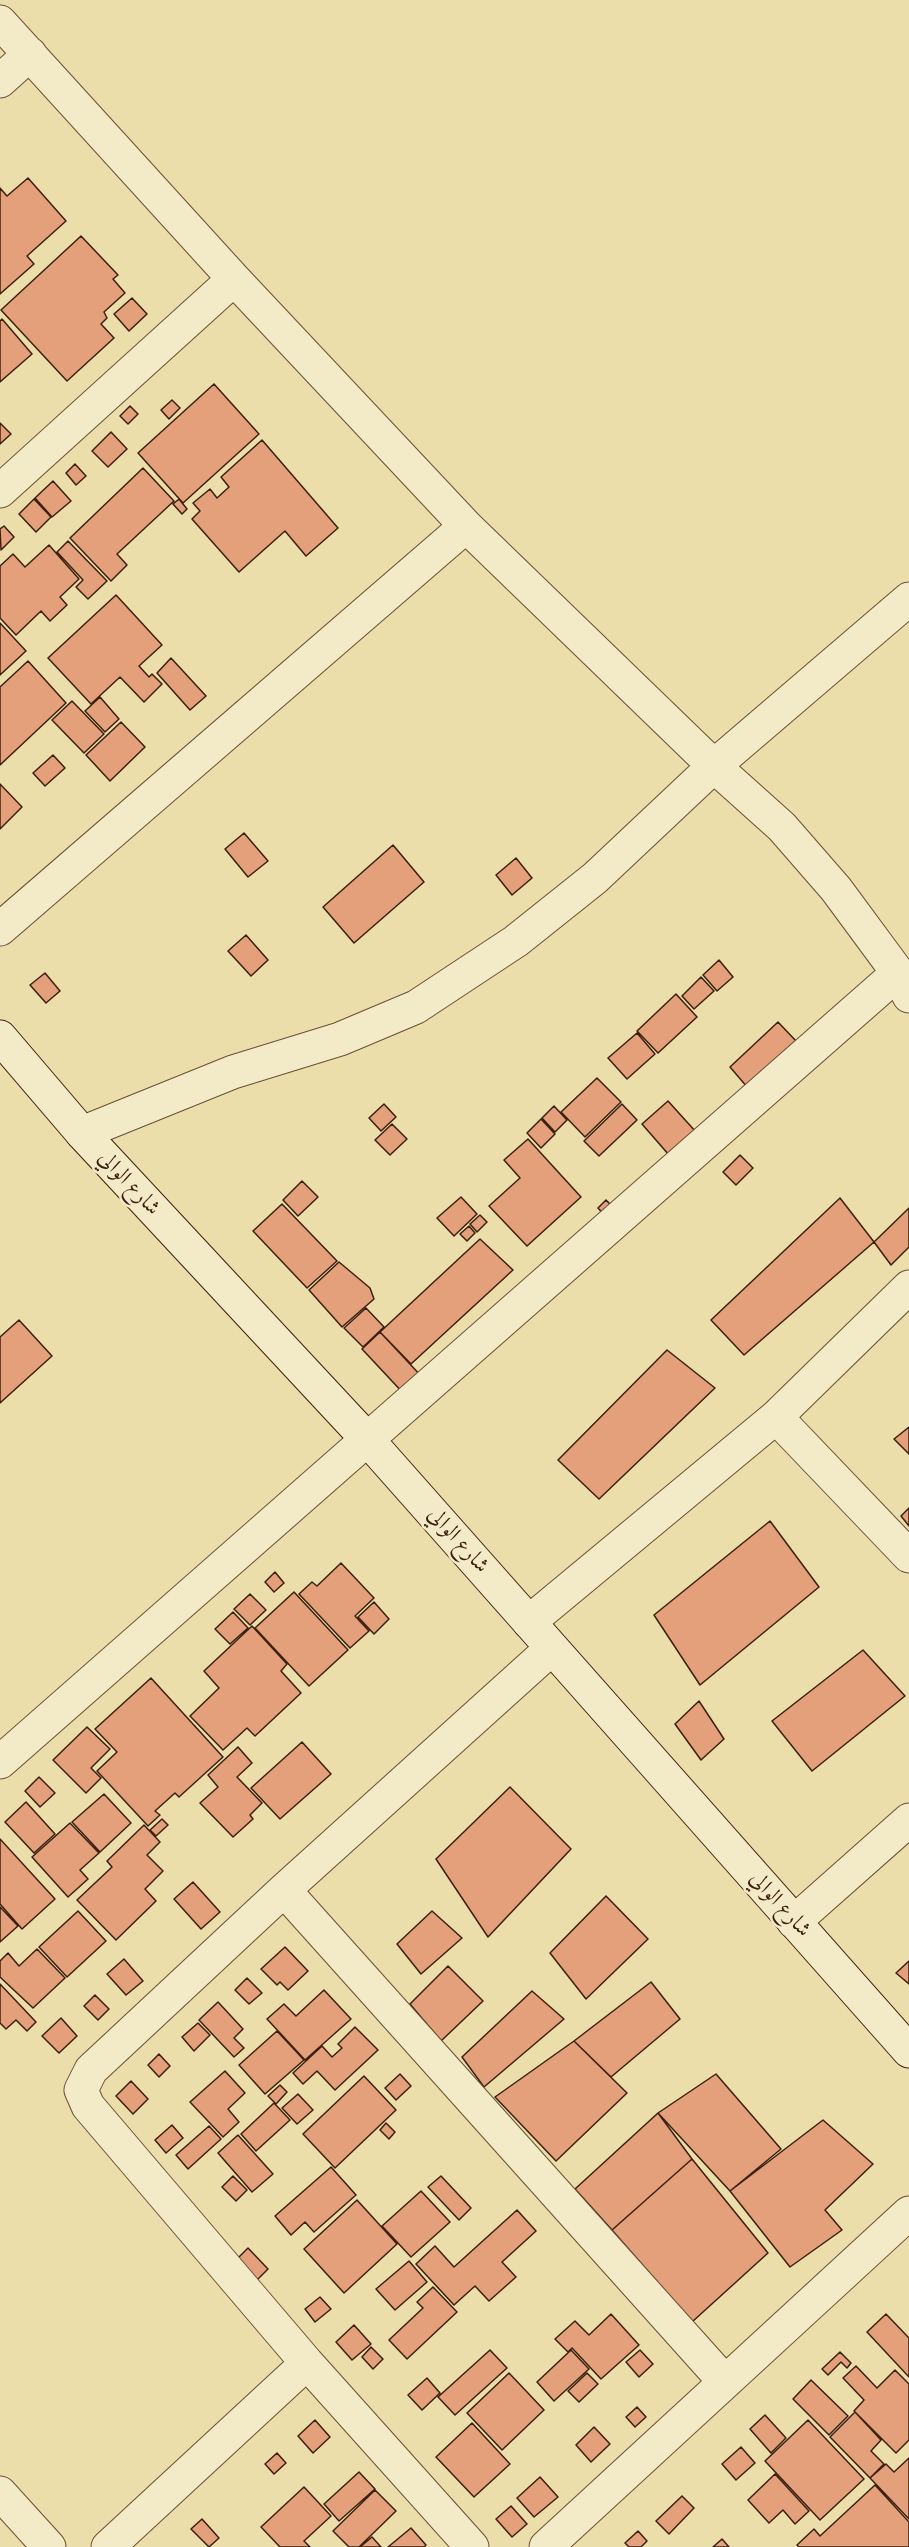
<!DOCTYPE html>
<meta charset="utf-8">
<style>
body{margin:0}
canvas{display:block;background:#ecdeab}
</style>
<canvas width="909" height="2547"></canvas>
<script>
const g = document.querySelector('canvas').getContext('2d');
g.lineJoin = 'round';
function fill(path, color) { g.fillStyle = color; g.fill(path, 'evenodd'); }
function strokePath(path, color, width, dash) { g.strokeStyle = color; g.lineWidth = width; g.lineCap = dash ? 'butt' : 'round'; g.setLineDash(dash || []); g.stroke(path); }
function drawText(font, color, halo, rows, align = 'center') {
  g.font = font + ' "IM FELL DW Pica",Amiri,serif'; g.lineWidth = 5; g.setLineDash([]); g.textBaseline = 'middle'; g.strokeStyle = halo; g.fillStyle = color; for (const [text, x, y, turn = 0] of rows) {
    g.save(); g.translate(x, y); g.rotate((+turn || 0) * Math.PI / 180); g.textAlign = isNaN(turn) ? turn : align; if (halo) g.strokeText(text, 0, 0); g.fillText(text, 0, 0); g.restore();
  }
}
const building = new Path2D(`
 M28 178 66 221 27 256 34 264 0 294V188L7 196Z
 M81 236 118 275 113 279 125 293 104 312 107 318 101 324 114 338 67 381 1 310Z
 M132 298 147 314 129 331 114 314Z
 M2 319 32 354 0 382V321Z
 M214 384 259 434 183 503 138 453Z
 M172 400 180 408 169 419 161 410Z
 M130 406 138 414 128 424 120 416Z
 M0 423 11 434 0 444Z
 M111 432 127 449 108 467 92 451Z
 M262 440 338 528 306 556 285 531 239 572 192 519 200 511 193 503 210 489 217 498 229 487 221 477Z
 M75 464 86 476 76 485 66 473Z
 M143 468 174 501 117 554 127 565 111 581 70 538Z
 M53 481 71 501 52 517 35 498Z
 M34 499 51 517 36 532 19 514Z
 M179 499 187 509 182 514 173 504Z
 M4 526 14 537 1 550 0 529Z
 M68 541 107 581 88 599 76 587 83 580 57 552Z
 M49 545 79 579 60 597 67 605 50 621 41 611 16 635 0 618V566L13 554 25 567Z
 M116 595 162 645 139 666 149 677 152 674 162 684 144 702 120 677 91 704 48 658Z
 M0 623 26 651 0 675Z
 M171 658 206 696 190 710 157 673Z
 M28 661 66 703 0 765V687Z
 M100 697 119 719 105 732 85 711Z
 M72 701 104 734 84 753 52 720Z
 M121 722 145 747 110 781 86 755Z
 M53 755 65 768 45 786 33 773Z
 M0 784 22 807 0 829Z
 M244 833 268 861 248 877 225 849Z
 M393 845 424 882 354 943 323 907Z
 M516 858 532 878 512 895 496 875Z
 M246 935 268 960 251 976 228 951Z
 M719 960 733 977 717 991 703 975Z
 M45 973 60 991 46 1003 30 985Z
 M701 977 714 991 694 1009 682 996Z
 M676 994 697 1017 658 1053 637 1031Z
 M778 1022 797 1042 748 1088 730 1067Z
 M637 1033 655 1054 627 1079 608 1058Z
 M597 1078 621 1102 585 1137 561 1112Z
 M668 1101 696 1132 669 1155 642 1124Z
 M384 1104 396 1117 381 1131 369 1118Z
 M622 1104 637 1120 599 1156 584 1141Z
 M554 1106 567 1120 555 1132 542 1118Z
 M541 1119 555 1134 541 1148 527 1133Z
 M392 1124 407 1139 390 1155 375 1140Z
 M528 1139 581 1197 527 1246 489 1206 520 1178 504 1160Z
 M740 1155 753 1168 736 1185 723 1172Z
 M302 1181 318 1197 298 1216 283 1200Z
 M461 1197 477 1214 454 1236 437 1218Z
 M840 1198 874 1242 744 1355 711 1320Z
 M606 1200 615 1209 606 1217 598 1208Z
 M282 1204 337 1261 307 1288 253 1231Z
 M909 1208V1247L891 1265 874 1242Z
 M480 1215 487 1222 477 1232 470 1224Z
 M469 1226 475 1233 467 1241 460 1234Z
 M480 1239 513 1270 411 1364 380 1332Z
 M339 1262 370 1288 374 1299 342 1327 309 1290Z
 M366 1308 384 1327 363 1347 344 1328Z
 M19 1320 52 1356 0 1403V1337Z
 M380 1332 423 1378 405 1395 362 1349Z
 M667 1350 715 1388 599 1499 558 1460Z
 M909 1427V1454L894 1439Z
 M909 1508V1526L901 1516Z
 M770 1521 819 1587 700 1685 654 1615Z
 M341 1563 374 1598 355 1616 369 1631 350 1648 299 1594 312 1582 317 1586Z
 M275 1572 284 1583 274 1592 265 1582Z
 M294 1592 348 1650 309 1686 255 1628Z
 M250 1594 266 1610 250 1625 234 1609Z
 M374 1602 389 1619 374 1634 358 1617Z
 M233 1612 248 1628 230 1644 215 1629Z
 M252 1626 287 1664 281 1671 301 1693 255 1736 247 1728 223 1750 190 1716 219 1688 204 1671Z
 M863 1650 905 1696 812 1771 772 1721Z
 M151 1678 223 1757 179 1797 175 1793 155 1811 160 1815 148 1826 97 1771 117 1752 95 1729Z
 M699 1701 724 1739 701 1760 675 1724Z
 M87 1727 110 1749 91 1768 101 1778 86 1793 53 1760Z
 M302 1742 331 1774 280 1819 251 1788Z
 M238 1747 252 1763 237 1777 262 1803 250 1815 253 1819 233 1837 200 1803 218 1787 208 1775Z
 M39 1777 55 1793 40 1807 25 1791Z
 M510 1787 571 1849 488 1937 436 1859Z
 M104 1794 131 1823 100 1852 72 1822Z
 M26 1802 55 1834 34 1853 5 1822Z
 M162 1819 168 1825 156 1836 150 1830Z
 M70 1823 99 1853 80 1870 88 1879 68 1897 32 1857Z
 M144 1825 160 1842 147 1855 163 1871 145 1889 156 1901 116 1940 77 1900 112 1867 107 1861Z
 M0 1839 55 1899 22 1929 0 1904Z
 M193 1882 220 1912 201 1929 174 1899Z
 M606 1896 648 1939 586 1999 550 1953Z
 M0 1907 18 1926 0 1942Z
 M78 1911 106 1941 67 1977 39 1947Z
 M432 1911 462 1938 421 1974 397 1944Z
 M285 1947 308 1971 288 1990 280 1982 277 1985 261 1969Z
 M37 1949 65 1978 33 2008 0 1977V1961L8 1953 19 1966Z
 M124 1959 143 1981 126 1995 107 1974Z
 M909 1961V1984L896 1973Z
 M448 1966 483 2001 441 2041 410 2004Z
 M247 1978 262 1993 249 2004 235 1990Z
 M651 1982 680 2019 611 2077 574 2041Z
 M0 1984 36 2022 27 2031 16 2020 6 2029 0 2023Z
 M324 1990 351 2019 305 2060 267 2019 284 2004 296 2016Z
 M532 1991 564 2019 484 2087 462 2057Z
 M95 1995 109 2009 98 2020 84 2006Z
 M218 2002 243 2029 234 2038 244 2048 234 2057 199 2020Z
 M61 2018 77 2036 59 2053 42 2036Z
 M198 2023 210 2035 194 2051 182 2037Z
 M355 2027 378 2050 335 2090 317 2071 303 2084 293 2073 322 2046 332 2057 342 2048 338 2044Z
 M277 2031 304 2060 265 2094 239 2065Z
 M574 2041 627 2093 556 2161 495 2097Z
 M159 2054 170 2066 159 2077 148 2065Z
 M225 2071 245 2093 228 2109 239 2122 223 2137 190 2102Z
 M400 2074 411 2086 396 2100 385 2088Z
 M716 2074 781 2149 730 2191 658 2113Z
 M364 2076 396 2110 335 2168 303 2134Z
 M131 2081 148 2099 133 2114 116 2096Z
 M280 2085 287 2092 276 2104 268 2096Z
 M298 2094 313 2110 297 2124 282 2108Z
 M274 2103 290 2120 256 2151 241 2134Z
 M658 2113 692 2159 612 2230 575 2189Z
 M823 2120 873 2164 825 2210 842 2230 790 2267 730 2191Z
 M386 2123 395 2132 389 2139 380 2130Z
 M172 2125 183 2138 166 2153 155 2140Z
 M209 2126 221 2139 188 2169 176 2155Z
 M238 2135 273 2174 252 2192 218 2153Z
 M692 2159 768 2253 692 2322 612 2230Z
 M331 2167 356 2195 314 2232 305 2222 291 2235 275 2216Z
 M233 2176 247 2190 236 2201 222 2187Z
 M441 2176 471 2208 459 2220 428 2187Z
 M421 2191 450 2222 411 2257 382 2226Z
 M357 2200 397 2244 344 2293 304 2249Z
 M517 2210 536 2231 502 2262 516 2277 489 2301 475 2286 454 2305 416 2264 435 2246 454 2267Z
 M248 2248 268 2269 251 2286 230 2266Z
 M409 2261 427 2282 395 2310 376 2289Z
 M433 2287 457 2312 407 2359 389 2340 423 2308 417 2302Z
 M320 2297 331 2309 315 2322 305 2309Z
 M611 2314 639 2345 601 2379 572 2348 568 2352 555 2339 575 2321 589 2335Z
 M886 2314 909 2338V2377L867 2332Z
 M354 2325 371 2344 352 2360 336 2342Z
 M371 2347 383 2359 373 2369 362 2357Z
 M490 2350 507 2368 455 2415 438 2397Z
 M571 2350 589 2369 554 2401 537 2382Z
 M640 2350 653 2364 639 2377 626 2362Z
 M840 2352 851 2363 847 2368 841 2362 828 2375 822 2369Z
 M856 2366 877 2388 895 2370 909 2384V2440L896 2453 854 2411 864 2400 843 2378Z
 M509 2373 544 2410 502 2450 467 2413Z
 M587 2373 598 2384 579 2402 568 2391Z
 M427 2378 440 2393 422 2410 408 2395Z
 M811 2380 848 2416 829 2435 793 2399Z
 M637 2407 646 2417 635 2427 626 2417Z
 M855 2412 881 2440 871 2451 884 2464 870 2478 830 2437Z
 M765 2415 786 2438 771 2453 750 2429Z
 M315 2420 330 2437 313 2453 298 2436Z
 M808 2420 864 2479 820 2520 765 2461Z
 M472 2423 510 2464 474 2497 436 2457Z
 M594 2427 610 2444 591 2462 576 2445Z
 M741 2447 755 2463 736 2480 722 2464Z
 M277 2453 286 2463 274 2474 265 2464Z
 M909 2458V2519L870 2478 886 2464 894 2472Z
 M359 2472 375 2489 339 2521 324 2504Z
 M775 2474 809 2511 795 2524 783 2510 769 2523 748 2500Z
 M540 2477 558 2497 534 2517 517 2498Z
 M875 2485 909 2522V2547H799L797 2545 814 2529 820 2536Z
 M304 2487 331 2516 304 2541 310 2547H280L261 2527Z
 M375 2490 396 2511 359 2547H349L333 2531Z
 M682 2496 694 2508 669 2534 656 2521Z
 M511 2506 527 2524 512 2537 496 2519Z
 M202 2519 219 2538 209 2547 191 2529Z
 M411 2528 426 2545 424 2547H388Z
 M638 2531 647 2541 641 2547H629L625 2543Z
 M372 2537 381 2547H360Z
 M722 2539 729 2547H713Z`);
const street = new Path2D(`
 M0 22 234 279 466 526 714 766 782 827 836 889 898 973 909 996
 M0 81 30 54
 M0 491 234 279
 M0 929 466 526
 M82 1133 233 1072 340 1039 416 1007 516 941 595 878 714 766 909 599
 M776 1417 909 1556
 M529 1622 776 1417 909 1287
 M0 1762 898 973
 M284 1890 725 2382
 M794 1922 909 1820
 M0 2493 49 2547
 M108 2547 307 2363
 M472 2547 307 2363 88 2106 81 2090 91 2070 284 1890 551 1649
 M546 2547 909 2213`);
const secondary = new Path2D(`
 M0 1037 82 1133 367 1439 909 2051`);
const streetNames = [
 ["شارع الوالي",128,1184,47],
 ["شارع الوالي",457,1541,48],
 ["شارع الوالي",779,1905,48]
];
fill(building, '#e49f7b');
strokePath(building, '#3c200e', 1.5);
strokePath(street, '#685035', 35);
strokePath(secondary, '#3c200e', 35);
strokePath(street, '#f3eac8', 33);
strokePath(secondary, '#f3eac8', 33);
drawText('22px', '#3c200e', '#f3eac8', streetNames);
</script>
